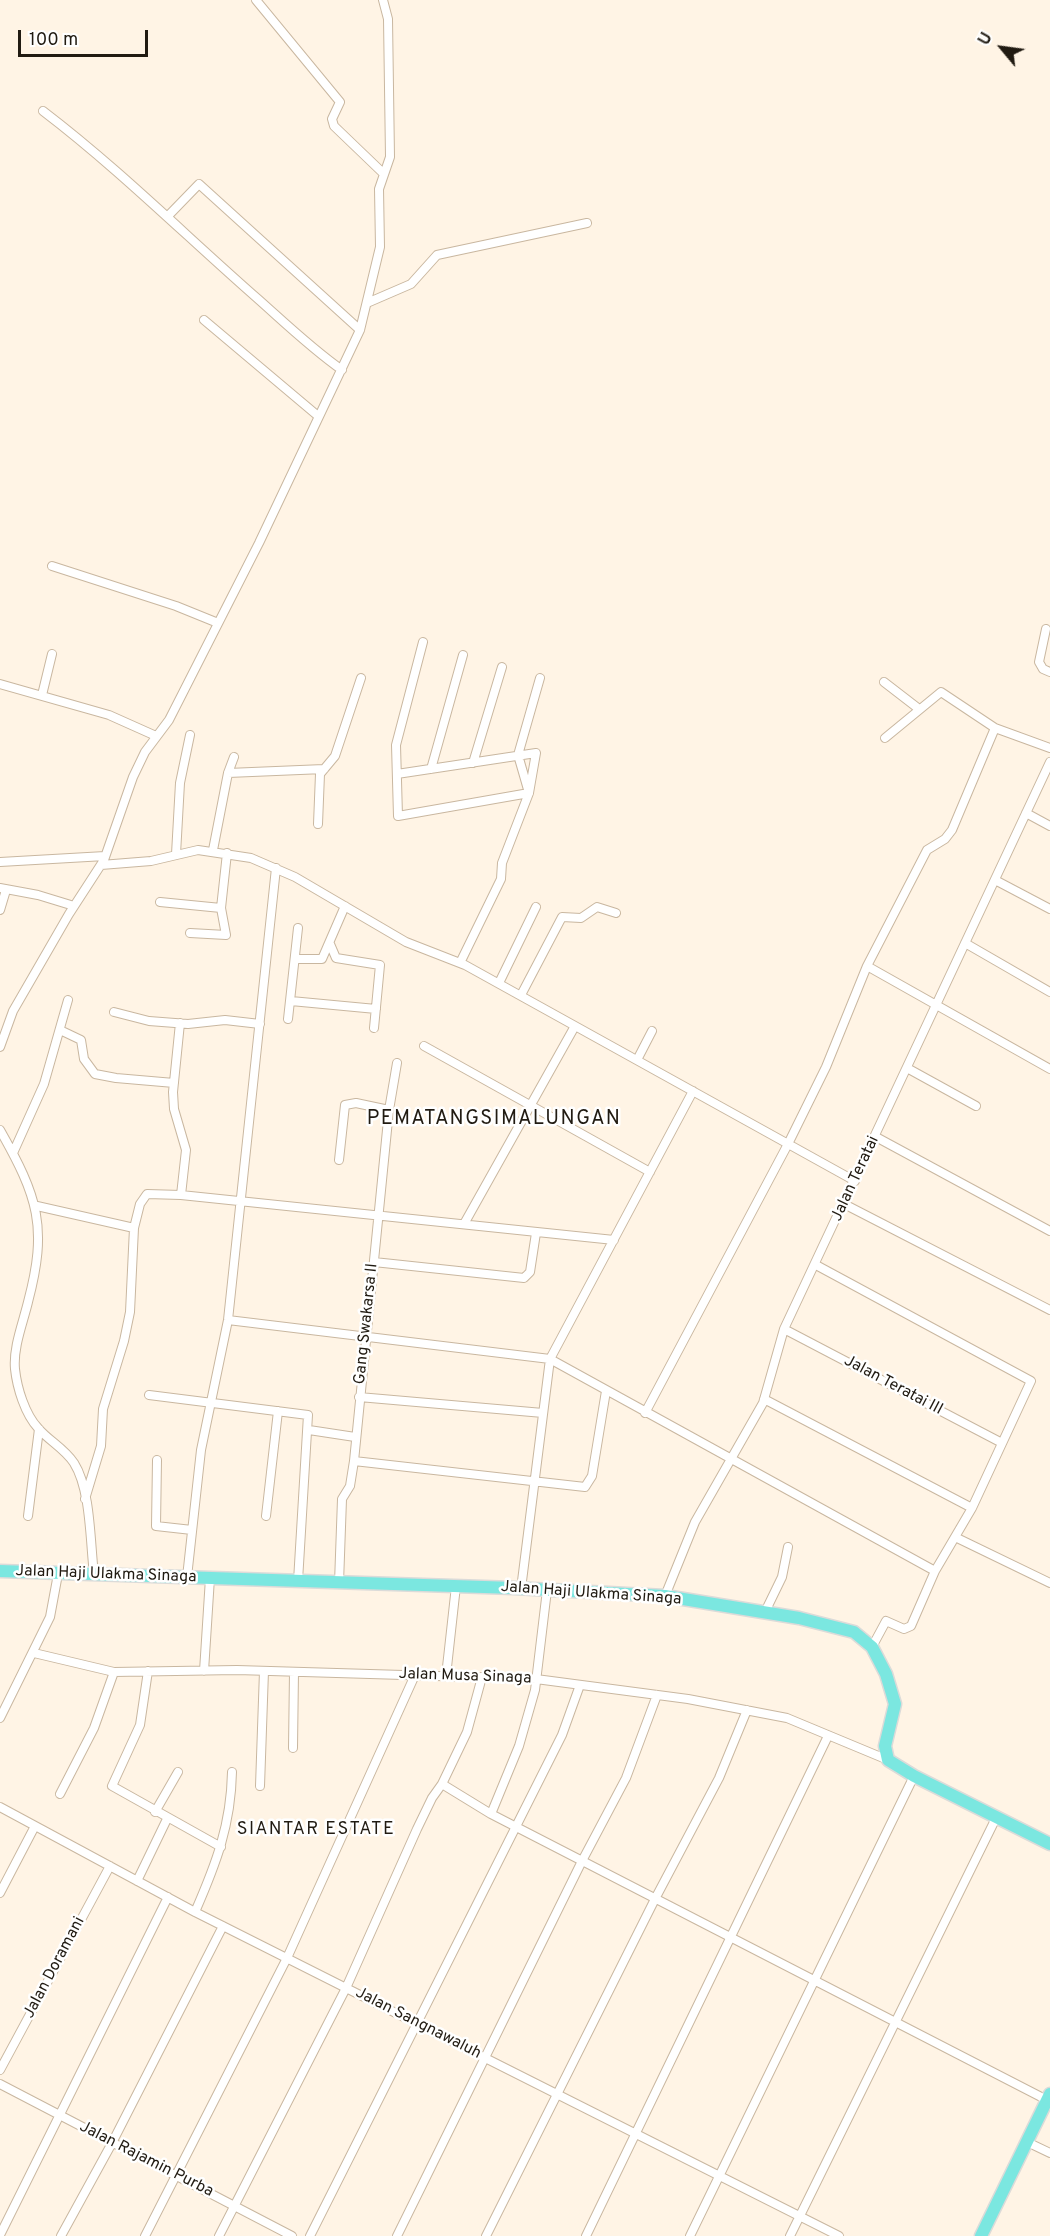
<!DOCTYPE html>
<style>
body{margin:0}
#map{position:relative;width:1050px;height:2236px;overflow:hidden;background:#fff4e5;font-family:Overpass,sans-serif}
canvas{display:block}
.north{position:absolute;left:972px;top:18px;width:60px;height:60px;-webkit-text-stroke:4px #fff;paint-order:stroke;rotate:299deg;font-size:16px;font-weight:700;line-height:24px;text-align:center;color:#211b12}
.north::after{content:'';display:block;margin:auto;width:21px;height:27px;background:#211b12;clip-path:polygon(50% 0,100% 100%,50% 72%,0 100%)}
.scale{position:absolute;left:18px;top:30px;width:130px;height:27px;box-sizing:border-box;border:3px solid #211b12;border-top:0;padding-left:8px;font-size:18px;line-height:21px;white-space:nowrap;color:#211b12;-webkit-text-stroke:4px #fff;paint-order:stroke}
</style>
<div id="map">
<canvas width="1050" height="2236"></canvas>
<div class="north">U</div>
<div class="scale">100 m</div>
</div>
<script>
const g = document.querySelector('canvas').getContext('2d');
g.lineJoin = 'round';
function strokePath(path, color, width, dash) { g.strokeStyle = color; g.lineWidth = width; g.lineCap = dash ? 'butt' : 'round'; g.setLineDash(dash || []); g.stroke(path); }
function drawText(font, color, halo, rows, align = 'center') {
  g.font = font + ' Overpass,sans-serif'; g.lineWidth = 5; g.setLineDash([]); g.textBaseline = 'middle'; g.strokeStyle = halo; g.fillStyle = color; for (const [text, x, y, turn = 0] of rows) {
    g.save(); g.translate(x, y); g.rotate((+turn || 0) * Math.PI / 180); g.textAlign = isNaN(turn) ? turn : align; if (halo) g.strokeText(text, 0, 0); g.fillText(text, 0, 0); g.restore();
  }
}
const street = new Path2D(`
 M256 0 340 102 332 119 334 126 384 174
 M43 111C119 169 186 236 258 299 285 323 312 349 342 370
 M167 217 199 184 360 330
 M367 303 411 284 437 255 587 223
 M204 320 318 416
 M52 566 176 606 218 623
 M1046 629 1039 662 1043 669 1050 672
 M423 642 396 745 398 816 529 793 518 755 540 678
 M884 682 919 709
 M0 684 109 715 156 736
 M42 695 52 654
 M885 738 941 692 995 728 1050 748
 M473 763 502 667
 M431 769 463 655
 M228 773 324 769
 M397 774 536 753 529 793 502 863 501 879 460 963
 M1026 813 1050 826
 M318 824 320 774 335 756 361 678
 M213 850 228 773 234 757
 M176 854 180 783 190 735
 M0 862 105 856
 M101 865 151 861 198 850 251 858 295 877 406 942 465 965 855 1181
 M995 880 1050 909
 M0 888 38 895 74 906
 M160 902 221 908
 M0 910 6 890
 M190 933 226 935 221 908 227 853
 M965 943 1050 992
 M330 944 336 958 380 965 374 1028
 M296 959H322L345 906
 M867 966 927 850 945 839 952 830 995 728
 M499 983 536 907
 M521 995 562 917 581 918 597 907 616 913
 M291 1001 376 1009
 M114 1012 149 1021 188 1024 225 1020 260 1024
 M288 1019 298 928
 M180 1023 173 1092 174 1109 186 1150 181 1195
 M60 1030 81 1040 84 1059 95 1074 116 1078 174 1083
 M424 1046 650 1172
 M0 1047 13 1011 69 914 104 860 133 777 145 752 169 720 259 543 360 330 380 247 379 189 390 157 388 19 383 0
 M637 1060 652 1031
 M907 1068 976 1106
 M0 1130C38 1197 48 1227 28 1302 23 1323 13 1347 15 1369 17 1388 25 1414 38 1428 49 1441 64 1448 74 1463 91 1490 90 1542 94 1574
 M876 1137 1050 1231
 M13 1153 44 1084 68 1000
 M339 1160 345 1105 356 1103 389 1110
 M844 1204 1050 1310
 M37 1206 134 1228
 M464 1224 575 1026
 M374 1262 524 1278 530 1272 536 1233
 M816 1265 1031 1381 972 1508 935 1571 911 1626 904 1629 886 1621 872 1647
 M228 1320 550 1359 935 1571
 M784 1329 1002 1443
 M149 1395 308 1415 298 1581
 M359 1397 543 1413
 M764 1399 972 1508
 M645 1413 788 1144 826 1067 867 966 1050 1069
 M309 1430 355 1437
 M157 1460 156 1526 192 1530
 M354 1461 585 1487 592 1476 606 1391
 M85 1499 101 1446 103 1409 124 1341 130 1312 134 1228 140 1204 147 1194 181 1195 614 1240
 M28 1516 39 1429
 M266 1516 278 1411
 M955 1537 1050 1583
 M187 1577 201 1450 228 1320 276 868
 M339 1583 342 1499 350 1486 354 1461 389 1110 397 1063
 M521 1589 550 1359 693 1091
 M665 1596 695 1522 763 1403 784 1329 1050 762
 M765 1612 782 1577 788 1547
 M34 1653 114 1672 237 1670 536 1679 688 1699 787 1718 888 1760
 M148 1671 140 1725 112 1786 221 1847
 M204 1671 210 1578
 M446 1676 456 1586
 M0 1718 50 1617 58 1574
 M293 1748 294 1672
 M442 1784 491 1814 1047 2100
 M260 1786 264 1671
 M60 1794 94 1728 114 1672
 M0 1807 195 1912 839 2236
 M155 1812 178 1772
 M491 1814 519 1746 535 1690 547 1590
 M137 1881 167 1819
 M0 1893 35 1826
 M195 1912C216 1864 231 1825 232 1772
 M0 2070 110 1866
 M0 2084 292 2236
 M1027 2142 1050 2153
 M0 2235 168 1897
 M61 2236 112 2143 223 1926
 M145 2236 287 1958 415 1675
 M219 2236 346 1988 417 1829 432 1798 442 1784 467 1732 482 1677
 M310 2236 562 1735 580 1685
 M397 2236 582 1861 626 1778 657 1695
 M486 2236 655 1899 719 1778 747 1710
 M586 2236 828 1736
 M690 2236 914 1776
 M790 2236 996 1818`);
const primary = new Path2D(`
 M0 1571 514 1588 665 1596 799 1618 854 1632 872 1647 886 1674 895 1704 885 1746 888 1760 914 1776 1050 1844
 M981 2236 1050 2094`);
const streetNames = [
 ["Jalan Teratai",856,1179,-65],
 ["Gang Swakarsa II",367,1324,-84],
 ["Jalan Teratai III",893,1386,28],
 ["Jalan Haji Ulakma Sinaga",106,1575,2],
 ["Jalan Haji Ulakma Sinaga",591,1594,4],
 ["Jalan Musa Sinaga",465,1677,2],
 ["Jalan Doramani",55,1968,-62],
 ["Jalan Sangnawaluh",418,2024,27],
 ["Jalan Rajamin Purba",146,2160,27]
];
const neighbourhoodNames = [
 ["SIANTAR ESTATE",316,1830]
];
const quarterNames = [
 ["PEMATANGSIMALUNGAN",494,1120]
];
strokePath(street, '#c9b7a0', 10);
strokePath(primary, '#dbdbd9', 15);
strokePath(street, '#fff', 8);
strokePath(primary, '#7be7e0', 12);
drawText('16px', '#211b12', '#fff', streetNames);
g.letterSpacing = '1.5px';
drawText('18px', '#211b12', '#fff', neighbourhoodNames);
g.letterSpacing = '0px';
g.letterSpacing = '1.5px';
drawText('20px', '#211b12', '#fff', quarterNames);
g.letterSpacing = '0px';
</script>
